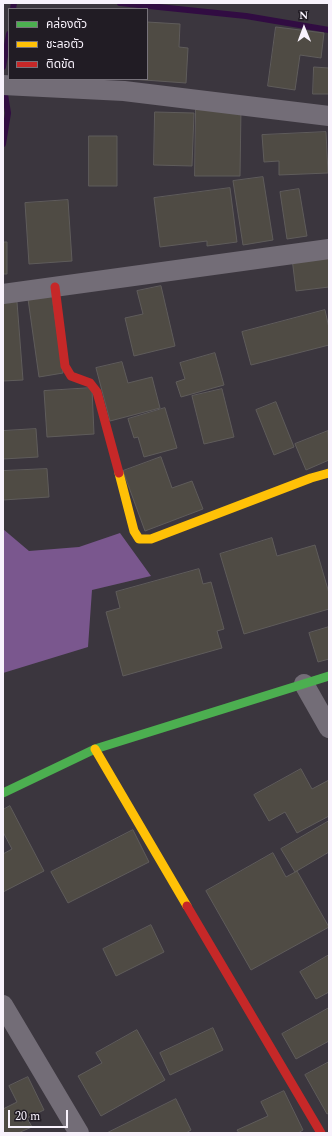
<!DOCTYPE html>
<meta charset="utf-8">
<style>
body{margin:0}
#map{position:relative;width:332px;height:1136px;overflow:hidden;background:#3b363e;font-family:Spectral,"Noto Sans Thai",serif}
canvas{display:block}
.frame{position:absolute;inset:0;border:4px solid #f8f2fc;pointer-events:none}
.legend{position:absolute;left:8px;top:8px;width:140px;height:72px;box-sizing:border-box;background:#211c24;border:1px solid #77727a;margin:0;padding:5px 7px;list-style:none;font-size:12px;color:#f8f2fc}
.legend li{display:flex;align-items:center;gap:8px;height:20px}
.legend b{width:20px;border:1px solid #77727a}
.north{position:absolute;left:284px;top:8px;width:40px;height:40px;-webkit-text-stroke:3px #211c24;paint-order:stroke;rotate:359deg;font-size:11px;font-weight:700;line-height:16px;text-align:center;color:#f8f2fc}
.north::after{content:'';display:block;margin:auto;width:14px;height:18px;background:#f8f2fc;clip-path:polygon(50% 0,100% 100%,50% 72%,0 100%)}
.scale{position:absolute;left:8px;top:1110px;width:60px;height:18px;box-sizing:border-box;border:2px solid #f8f2fc;border-top:0;padding-left:5px;font-size:12px;line-height:14px;white-space:nowrap;color:#f8f2fc;-webkit-text-stroke:3px #211c24;paint-order:stroke}
</style>
<div id="map">
<canvas width="332" height="1136"></canvas>
<div class="frame"></div>
<ul class="legend">
<li><b style="height:5px;background:#4caf50"></b>คล่องตัว</li>
<li><b style="height:5px;background:#ffc107"></b>ชะลอตัว</li>
<li><b style="height:5px;background:#c62828"></b>ติดขัด</li>
</ul>
<div class="north">N</div>
<div class="scale">20 m</div>
</div>
<script>
const g = document.querySelector('canvas').getContext('2d');
g.lineJoin = 'round';
function fill(path, color) { g.fillStyle = color; g.fill(path, 'evenodd'); }
function strokePath(path, color, width, dash) { g.strokeStyle = color; g.lineWidth = width; g.lineCap = dash ? 'butt' : 'round'; g.setLineDash(dash || []); g.stroke(path); }
const forest = new Path2D(`
 M3 529 29 551 79 547 120 533 151 576 92 590 88 647 3 673Z`);
const stream = new Path2D(`
 M120 3 246 16 329 30
 M13 9 14 3
 M3 67 9 34
 M3 144 8 113 4 88`);
const building = new Path2D(`
 M147 22 180 24 179 47 188 48 186 83 130 79H147Z
 M276 27 324 33 321 58 300 55 295 90 268 86Z
 M314 67 329 68V94H313Z
 M196 108H241L240 176H195Z
 M155 112 194 113 192 166 154 165Z
 M326 132 328 173 279 175V161L264 162 262 135Z
 M89 136H117V186H89Z
 M263 177 273 240 243 245 233 181Z
 M230 188 237 242 207 246V241L160 247 154 198Z
 M299 189 307 236 287 239 280 192Z
 M68 200 72 261 29 264 25 203Z
 M3 242H7V274H3Z
 M329 253V287L296 291 292 258Z
 M161 286 175 346 134 356 125 318 143 314 137 291Z
 M52 296 63 373 39 377 28 299Z
 M17 302 23 380 3 381V303Z
 M325 310 329 328V345L251 365 242 332Z
 M215 353 224 385 181 397 176 382 185 379 180 363Z
 M122 362 128 383 152 377 160 408 110 421 96 368Z
 M92 388 94 434 47 437 44 391Z
 M222 389 234 437 204 444 192 396Z
 M276 402 294 447 274 455 256 410Z
 M165 408 177 448 144 457 138 437 134 438 128 419Z
 M36 429 38 457 3 459V431Z
 M328 431 329 460 306 470 295 444Z
 M161 457 172 488 192 481 203 509 145 531 123 471Z
 M47 469 49 497 3 500V471Z
 M272 538 277 556 315 545 329 593V609L244 634 220 554Z
 M199 569 203 584 211 582 224 629 217 631 222 648 123 676 106 612 120 608 116 592Z
 M329 627V659L318 662 309 633Z
 M301 769 312 789 329 780V816L297 833 285 812 269 821 254 795Z
 M10 806 44 871 3 892V854L12 849 3 832V810Z
 M329 821V852L295 872 281 849Z
 M133 830 149 862 68 903 51 872Z
 M273 853 286 877 297 871 329 927 251 970 206 891Z
 M151 925 164 952 116 976 103 949Z
 M329 955V992L316 999 300 972Z
 M329 1008V1041L296 1059 282 1034Z
 M213 1028 223 1050 170 1075 160 1053Z
 M137 1030 165 1080 101 1116 78 1076 102 1063 96 1053Z
 M329 1062V1113L327 1114 305 1075Z
 M28 1077 44 1110 27 1118 32 1127 18 1133H3V1109L17 1102 9 1086Z
 M284 1091 303 1130 298 1133H239L237 1130 268 1116 261 1102Z
 M176 1099 191 1130 186 1133H107Z`);
const street = new Path2D(`
 M3 85 124 91 329 116
 M3 294 329 249
 M304 684 329 728
 M3 1005 79 1133`);
const fast = new Path2D(`
 M3 793 95 749 329 676`);
const slow = new Path2D(`
 M119 473 134 531 139 539H151L311 478 329 473
 M95 749 187 906`);
const jam = new Path2D(`
 M55 287 65 366 71 376 90 383 97 392 119 473
 M187 906 321 1133`);
fill(forest, '#7a578e');
strokePath(stream, '#310c42', 6);
fill(building, '#4f4b44');
strokePath(building, '#5f5c5b', 1);
strokePath(street, '#736d77', 20);
strokePath(fast, '#4caf50', 9);
strokePath(slow, '#ffc107', 9);
strokePath(jam, '#c62828', 9);
</script>
